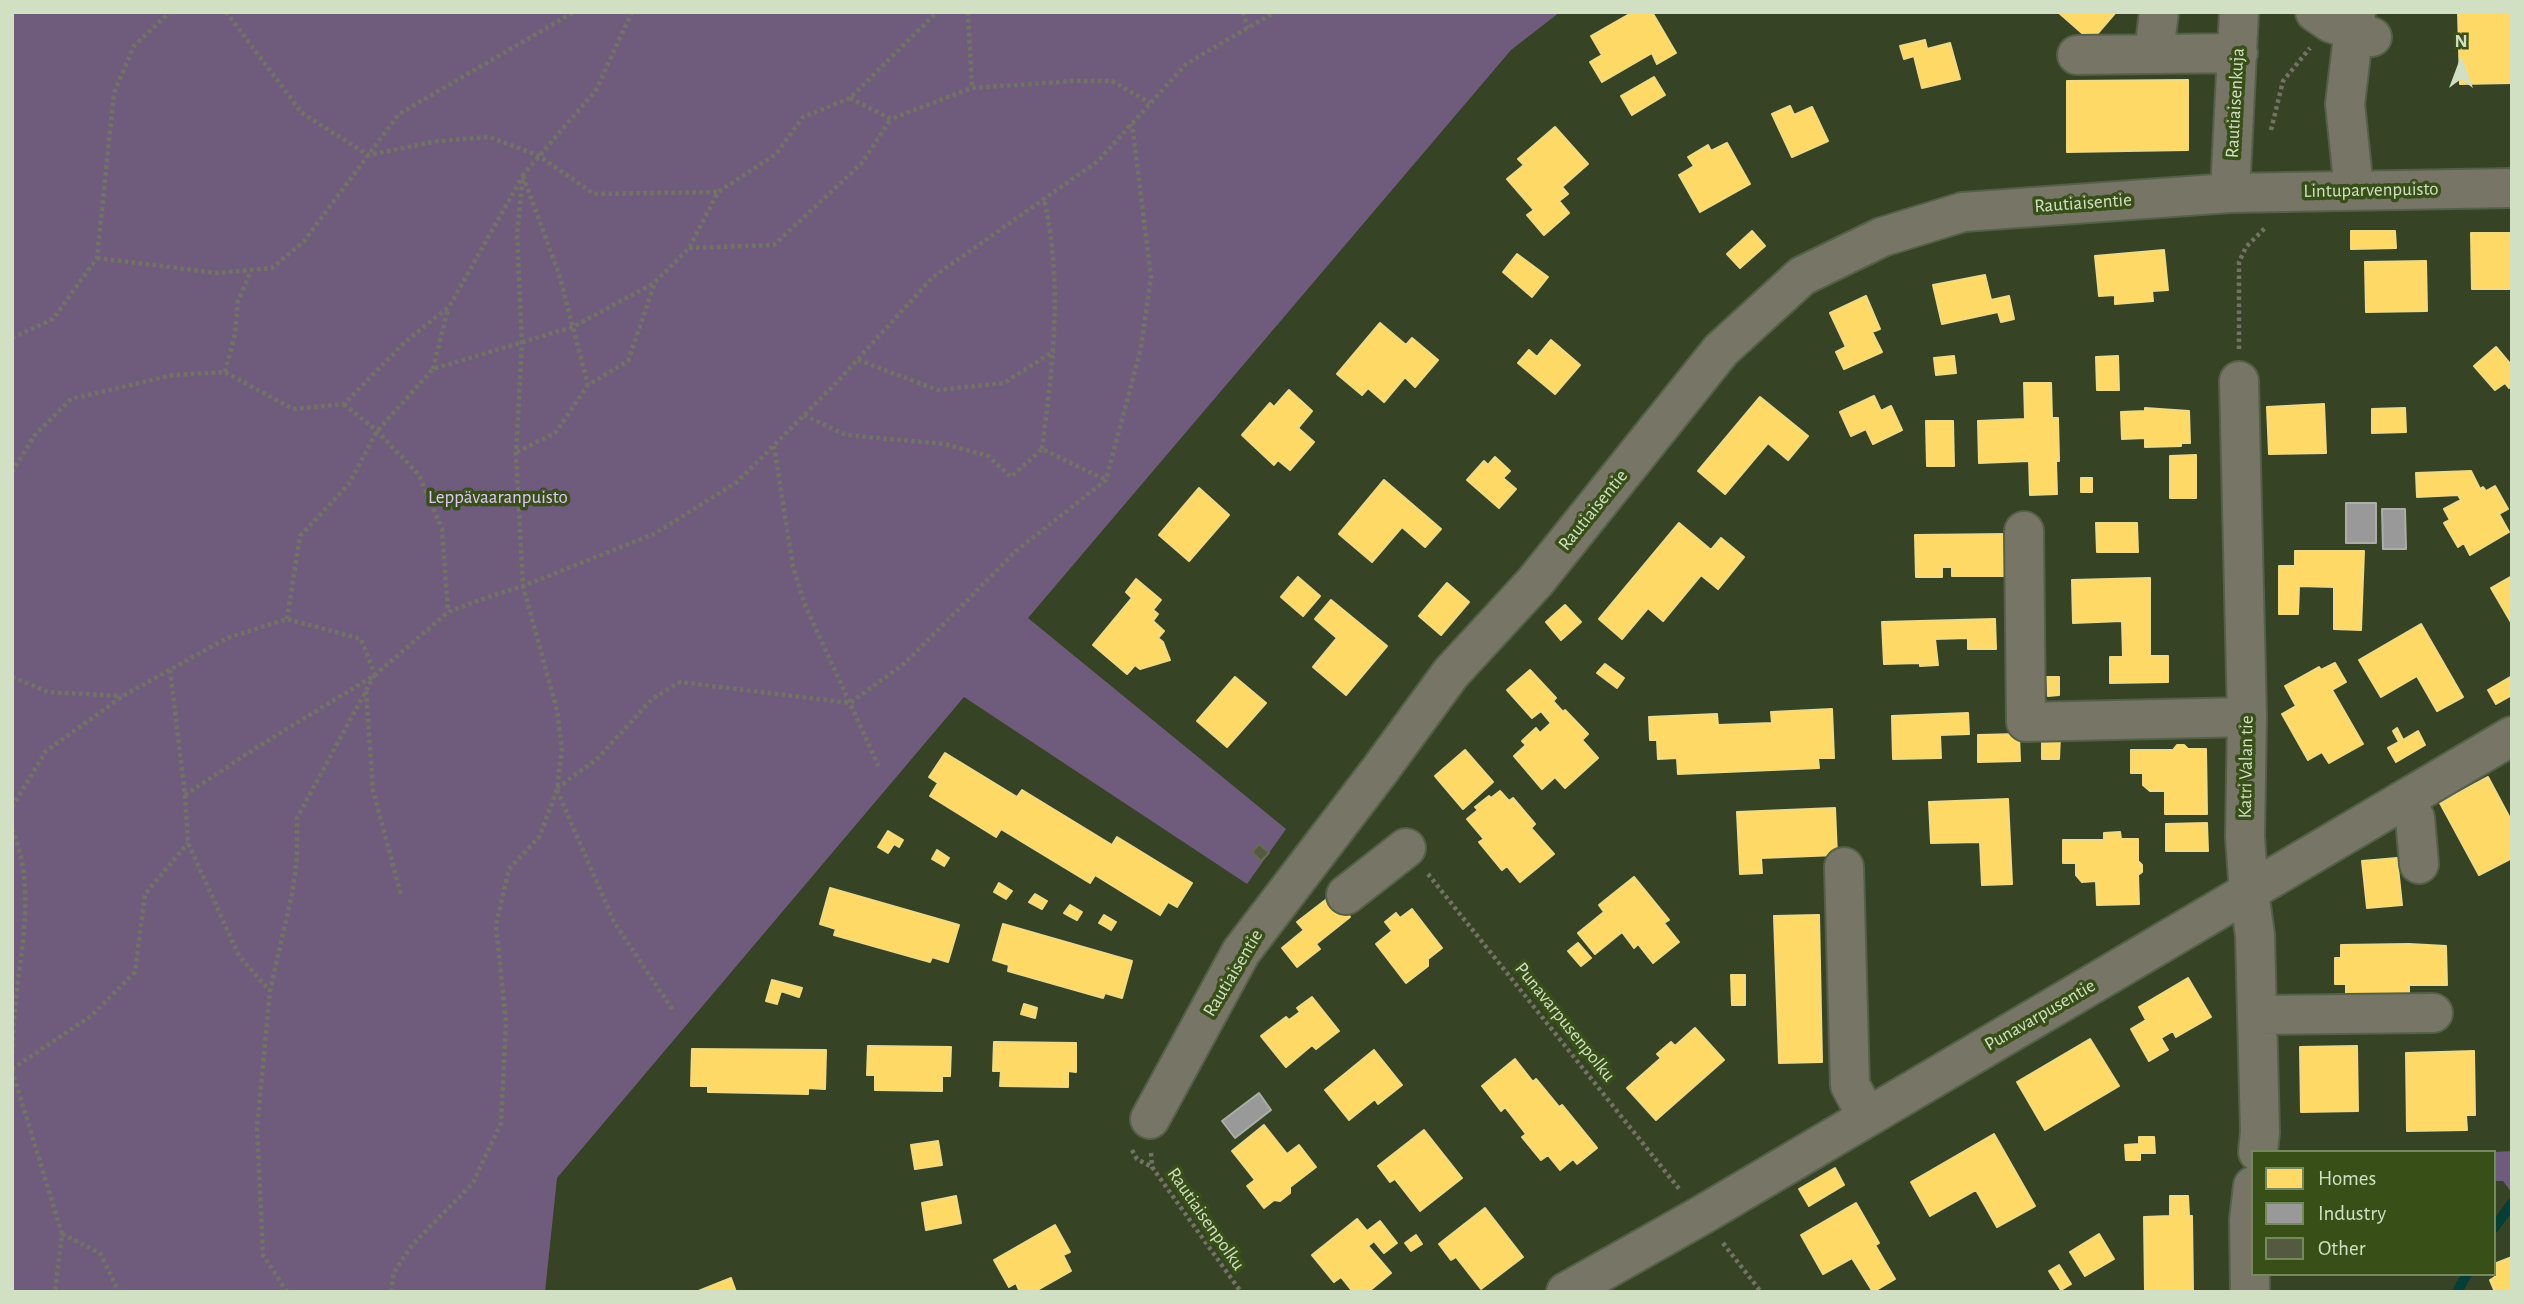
<!DOCTYPE html>
<meta charset="utf-8">
<style>
body{margin:0}
#map{position:relative;width:2524px;height:1304px;overflow:hidden;background:#364325;font-family:"Alegreya Sans",sans-serif}
canvas{display:block}
.frame{position:absolute;inset:0;border:14px solid #d1e0c2;pointer-events:none}
.legend{position:absolute;left:2251px;top:1150px;width:245px;height:126px;box-sizing:border-box;background:#385018;border:2px solid #758a5c;margin:0;padding:9px 12px;list-style:none;font-size:21px;color:#d1e0c2}
.legend li{display:flex;align-items:center;gap:14px;height:35px}
.legend b{width:35px;border:2px solid #758a5c}
.north{position:absolute;left:2426px;top:28px;width:70px;height:70px;-webkit-text-stroke:5px #385018;paint-order:stroke;rotate:0deg;font-size:19px;font-weight:700;line-height:28px;text-align:center;color:#d1e0c2}
.north::after{content:'';display:block;margin:auto;width:24px;height:32px;background:#d1e0c2;clip-path:polygon(50% 0,100% 100%,50% 72%,0 100%)}
</style>
<div id="map">
<canvas width="2524" height="1304"></canvas>
<div class="frame"></div>
<ul class="legend">
<li><b style="height:19px;background:#ffd966"></b>Homes</li>
<li><b style="height:19px;background:#999"></b>Industry</li>
<li><b style="height:19px;background:#535a40"></b>Other</li>
</ul>
<div class="north">N</div>
</div>
<script>
const g = document.querySelector('canvas').getContext('2d');
g.lineJoin = 'round';
function fill(path, color) { g.fillStyle = color; g.fill(path, 'evenodd'); }
function strokePath(path, color, width, dash) { g.strokeStyle = color; g.lineWidth = width; g.lineCap = dash ? 'butt' : 'round'; g.setLineDash(dash || []); g.stroke(path); }
function drawText(font, color, halo, rows, align = 'center') {
  g.font = font + ' "Alegreya Sans",sans-serif'; g.lineWidth = 7; g.setLineDash([]); g.textBaseline = 'middle'; g.strokeStyle = halo; g.fillStyle = color; for (const [text, x, y, turn = 0] of rows) {
    g.save(); g.translate(x, y); g.rotate((+turn || 0) * Math.PI / 180); g.textAlign = isNaN(turn) ? turn : align; if (halo) g.strokeText(text, 0, 0); g.fillText(text, 0, 0); g.restore();
  }
}
const green = new Path2D(`
 M12 12H1560L1511 50 1028 618 1286 829 1247 884 964 697 557 1178 545 1292H12Z
 M2512 1151V1193L2503 1181H2494V1152Z`);
const homes = new Path2D(`
 M1633 12H1652L1676 53 1657 64 1652 53 1602 82 1590 62 1602 55 1591 36Z
 M2058 12H2116L2091 41Z
 M2458 12H2512V83L2460 84Z
 M1925 40 1927 49 1950 43 1960 79 1922 88 1914 56 1904 59 1900 46Z
 M1654 77 1665 95 1632 115 1621 96Z
 M2188 80V150L2067 152V81Z
 M1790 106 1794 115 1812 107 1828 141 1792 157 1772 114Z
 M1555 127 1588 164 1562 187 1568 194 1559 201 1569 213 1544 235 1527 215 1534 210 1507 179 1524 165 1518 159Z
 M1727 143 1750 184 1700 212 1679 175 1694 166 1688 157 1708 145 1711 151Z
 M1752 231 1765 246 1740 268 1727 254Z
 M2351 231H2395L2396 248 2351 249Z
 M2471 233H2512V289H2472Z
 M2164 250 2168 290 2152 291 2153 301 2115 304V295L2099 296 2095 256Z
 M1517 254 1548 277 1532 297 1503 272Z
 M2426 261 2427 311 2366 312 2365 262Z
 M1985 275 1991 300 2009 296 2014 319 2001 322 1998 312 1942 324 1933 285Z
 M1866 296 1880 329 1872 332 1882 352 1844 369 1836 352 1846 347 1830 313Z
 M1380 323 1406 345 1412 338 1438 360 1415 387 1405 377 1384 402 1368 388 1362 395 1337 374Z
 M1551 340 1580 365 1555 394 1518 363 1529 350 1537 357Z
 M2496 347 2512 366V385L2509 388 2505 383 2495 390 2474 366Z
 M1954 356 1956 373 1936 375 1934 358Z
 M2118 356 2119 390H2097L2096 357Z
 M2024 383H2051L2052 418H2058L2059 461H2056L2057 494 2030 495 2029 461 1979 463 1978 421 2025 419Z
 M1289 390 1312 411 1298 428 1314 442 1290 470 1278 460 1274 465 1242 435 1270 403 1274 407Z
 M1874 396 1881 411 1891 406 1902 430 1873 444 1866 429 1851 436 1840 412Z
 M1760 397 1808 436 1788 460 1768 443 1725 494 1698 471Z
 M2324 404 2326 453 2269 454 2267 407Z
 M2145 408 2189 411 2190 443H2181V446L2145 447V438L2122 439 2121 412 2145 411Z
 M2405 408 2406 432 2372 433V409Z
 M1926 421H1953L1954 466H1927Z
 M2196 455V498H2170V456Z
 M1495 457 1510 471 1503 478 1516 489 1499 508 1467 480 1484 461 1488 465Z
 M2471 471 2480 489 2483 487 2486 491 2495 486 2508 509 2499 514 2509 532 2470 555 2464 543 2458 547 2444 523 2450 520 2444 509 2461 500 2458 495 2417 497 2416 473Z
 M2081 478H2092V492H2081Z
 M1384 480 1441 529 1425 547 1402 527 1372 562 1339 534Z
 M1199 488 1229 515 1189 561 1159 535Z
 M1679 523 1711 550 1721 538 1744 557 1718 589 1701 575 1663 621 1648 608 1622 639 1599 619Z
 M2096 523H2137L2138 552H2097Z
 M2009 534 2010 576H1952V567H1942V577H1916L1915 535Z
 M2295 551H2364L2361 630 2334 629V587L2299 586 2298 614H2279V566H2295Z
 M2512 576V624L2491 588Z
 M1298 577 1320 596 1303 616 1281 597Z
 M2150 578V656H2168V682L2110 683V657H2123L2122 621 2073 623 2072 580Z
 M1136 579 1161 600 1153 610 1158 614 1153 621 1164 631 1158 638 1163 642 1170 660 1140 669 1135 665 1127 674 1093 645 1132 598 1126 592Z
 M1447 583 1469 602 1441 635 1419 616Z
 M1331 600 1387 646 1346 695 1313 667 1337 638 1315 619Z
 M1565 605 1581 622 1561 640 1546 622Z
 M1995 619 1996 649H1968V638L1935 639 1938 665 1920 666V663L1884 664 1882 622Z
 M2421 624 2463 697 2437 711 2417 676 2381 697 2359 660Z
 M2335 663 2346 682 2332 690 2363 744 2329 763 2322 752 2308 760 2282 714 2296 706 2285 686 2319 667 2321 670Z
 M1605 664 1624 678 1617 688 1597 673Z
 M1530 670 1556 698 1553 701 1563 712 1565 710 1588 734 1582 740 1598 758 1565 788 1555 777 1542 789 1514 756 1526 745 1522 741 1536 728 1540 733 1551 723 1541 711 1532 718 1507 690Z
 M2512 676V695L2496 704 2488 690Z
 M1235 677 1266 703 1227 747 1197 721Z
 M2047 677H2059V695L2048 696Z
 M1832 709 1834 758H1818L1819 768 1678 774 1677 758 1658 759 1657 740H1650L1649 717 1717 714 1718 725 1772 723 1771 712Z
 M1968 713 1969 734 1940 735 1941 758 1893 759 1892 716Z
 M2397 728 2403 740 2418 731 2425 745 2396 762 2388 748 2399 742 2393 731Z
 M2019 734 2020 761 1978 762V735Z
 M2042 736H2060L2059 759H2042Z
 M2177 745H2184L2188 749H2206L2207 814H2165V791H2150L2143 785V773H2131V750H2173Z
 M1465 750 1493 782 1463 809 1435 776Z
 M945 753 1017 797 1022 790 1112 845 1117 837 1192 883 1177 907 1168 902 1160 915 1095 875 1090 883 1001 829 996 837 930 796 938 783 929 777Z
 M2488 777 2512 822V858L2479 875 2440 803Z
 M1500 791 1509 801 1513 798 1535 824 1531 828 1554 854 1520 882 1507 866 1502 870 1479 842 1484 839 1467 819 1478 810 1475 807 1489 796 1491 798Z
 M2008 799 2012 884 1982 885 1980 842 1931 843 1929 802Z
 M1835 808 1837 855 1761 858 1762 873 1740 874 1737 812Z
 M2207 823 2208 851H2166V824Z
 M888 831 903 840 899 847 894 844 888 853 878 847Z
 M2120 832 2121 839H2138V861L2142 865V872L2138 875 2139 904 2097 905 2096 881 2082 882 2076 875V863H2063V840H2104V833Z
 M937 850 949 858 944 866 932 859Z
 M2397 858 2402 905 2367 908 2362 861Z
 M1634 877 1669 920 1664 923 1679 942 1653 963 1638 944 1634 948 1622 932 1595 954 1578 933 1604 912 1599 905Z
 M999 883 1012 891 1006 899 994 892Z
 M830 888 959 925 948 962 932 957 930 962 834 935 836 929 820 924Z
 M1035 894 1047 901 1042 909 1029 902Z
 M1332 895 1350 917 1316 944 1320 949 1297 967 1282 948 1304 930 1297 922Z
 M1070 905 1082 912 1077 920 1064 913Z
 M1412 909 1442 948 1428 959V966L1406 983 1376 944 1392 931 1385 922 1396 913 1400 918Z
 M1104 915 1116 922 1111 930 1099 923Z
 M1819 915 1822 1062 1779 1063 1774 916Z
 M1003 924 1132 961 1122 998 1105 993 1103 998 1008 971 1009 965 993 960Z
 M1578 943 1591 958 1581 966 1568 951Z
 M2409 944 2446 946 2447 985H2409V998H2346V984H2335V958H2341V945Z
 M1731 975H1745V1005H1732Z
 M2188 978 2211 1017 2176 1037 2173 1031 2161 1038 2168 1050 2149 1061 2131 1029 2146 1020 2139 1007Z
 M772 980 802 988 799 997 781 991 777 1004 766 1001Z
 M1312 997 1339 1031 1316 1049 1312 1045 1286 1067 1261 1036 1286 1017 1289 1020 1300 1012 1297 1008Z
 M1024 1004 1037 1008 1035 1018 1021 1014Z
 M1695 1028 1724 1060 1656 1120 1627 1088 1661 1058 1657 1054 1671 1042 1675 1046Z
 M2090 1039 2119 1086 2045 1130 2017 1082Z
 M994 1042 1076 1043V1072L1068 1071V1087L1000 1086 1001 1071H993Z
 M868 1046 951 1047 950 1076H942V1091L875 1090V1075H867Z
 M2357 1046 2358 1111 2301 1112 2300 1047Z
 M692 1049 826 1050 825 1089 808 1088V1094L708 1092V1086H691Z
 M1374 1050 1402 1085 1378 1104 1375 1099 1349 1120 1325 1090Z
 M2474 1051 2475 1115H2466L2467 1130 2407 1131 2406 1053Z
 M1515 1059 1533 1082 1536 1079 1559 1107 1562 1105 1597 1148 1577 1164 1573 1159 1560 1170 1548 1155 1541 1160 1522 1137 1526 1134 1505 1107 1501 1111 1482 1086Z
 M1264 1125 1287 1154 1299 1145 1316 1167 1290 1187V1193L1280 1201 1274 1200 1264 1208 1247 1186 1255 1180 1232 1151Z
 M1424 1130 1462 1178 1420 1211 1395 1179 1390 1182 1378 1166Z
 M1994 1134 2035 1206 1997 1227 1976 1190 1930 1216 1911 1182Z
 M2139 1137H2154L2155 1153H2140V1160H2126L2125 1145 2139 1144Z
 M938 1141 942 1165 915 1169 911 1145Z
 M1835 1168 1844 1185 1809 1206 1799 1189Z
 M956 1196 961 1223 926 1230 922 1203Z
 M2170 1196H2188L2189 1216H2192L2193 1292H2145L2144 1217 2170 1216Z
 M1856 1203 1879 1243 1875 1245 1895 1279 1873 1292 1852 1258 1823 1274 1801 1235Z
 M1485 1208 1523 1257 1481 1289 1456 1257 1451 1260 1439 1244Z
 M1357 1219 1367 1231 1380 1221 1397 1243 1384 1253 1374 1241 1368 1246 1391 1273 1368 1292H1353L1341 1277 1334 1282 1312 1255Z
 M1055 1225 1070 1252 1063 1255 1071 1271 1034 1292H1020L1016 1283 1009 1287 994 1260Z
 M2099 1234 2114 1259 2085 1276 2070 1252Z
 M1416 1235 1422 1244 1411 1251 1405 1243Z
 M2512 1257V1292H2495L2490 1280 2495 1277 2494 1264Z
 M2059 1265 2071 1284 2061 1290 2049 1271Z
 M731 1278 736 1292H696Z`);
const industry = new Path2D(`
 M2346 503H2376V543H2346Z
 M2382 509H2405L2406 549H2383Z
 M1259 1093 1271 1110 1235 1138 1222 1121Z`);
const stream = new Path2D(`
 M2494 1228 2512 1203
 M2457 1292 2467 1274`);
const building = new Path2D(`
 M1259 844 1269 853 1261 861 1252 852Z`);
const path = new Path2D(`
 M226 12 302 113 368 155 438 141 490 137 539 156 594 194 718 192
 M968 12 972 88
 M1243 12 1248 28
 M850 98 891 119 972 88 1075 81H1112L1150 103
 M2271 130 2283 81 2310 48
 M523 176 559 274 588 385
 M689 248 774 245 861 164 891 119
 M97 258 217 273 272 268 304 241 399 114 574 12
 M12 338 53 319 97 258 114 93 134 46 170 12
 M2239 349V262L2246 247 2265 228
 M858 360 938 390 1004 383 1054 351
 M433 369 448 308
 M225 372 235 334 238 301 251 271
 M344 404 377 431 419 475 442 529 448 612
 M804 415 846 435 945 444 988 456 1011 477 1042 449 1106 480
 M774 446 793 567 805 605 879 767
 M1042 449C1053 364 1063 284 1044 199
 M517 452 555 433 588 385 628 361 655 282 689 248 718 192 776 154 803 117 850 98 937 12
 M12 472 34 436 71 399 173 375 225 372 293 409 344 404 406 341 449 307 521 179
 M287 619 300 536 349 484 377 431 433 369 573 327 654 283
 M170 670 185 795 188 843 239 956 270 991
 M12 677 48 692 122 696
 M366 691 373 790 401 895
 M557 788 597 759 652 699 680 682 850 703 905 663 1016 551 1106 480 1141 348 1151 277 1132 124
 M557 790 614 922 674 1012
 M185 795 254 749 375 675 448 612 491 596 523 586 654 534 737 482 837 382 933 277 1098 161 1186 64 1275 12
 M12 807 46 751 123 696 227 638 287 619 361 639 375 675
 M12 829C37 887 20 949 15 1010 13 1028 13 1046 12 1064
 M1428 874 1680 1190
 M12 1069 91 1016 135 972 145 894 188 843
 M12 1070 62 1234 55 1292
 M1132 1150 1137 1159 1152 1167
 M1151 1153 1152 1167 1241 1292
 M62 1234 100 1253 119 1292
 M1723 1243 1761 1292
 M287 1292 263 1255 257 1128 270 991 292 894 297 859V818L374 676
 M391 1292 394 1272 412 1245 473 1183 501 1123 506 1023 496 925 509 869 540 836 557 789 562 749 557 710 523 586 516 453 522 344 517 234 523 175 596 90 632 12`);
const minor = new Path2D(`
 M2315 12 2331 23 2372 37
 M2154 52 2159 12
 M2077 55 2238 53
 M2354 190 2345 104 2356 12
 M2230 193 2239 12
 M2239 381 2247 717 2245 837 2249 892 2255 935 2260 1132 2258 1152
 M2024 531 2026 722 2247 717
 M2403 801 2415 818 2419 864
 M1844 867 1850 1085 1867 1117
 M1346 895 1406 848
 M2257 1015 2433 1013
 M1150 1119 1241 952 1380 770 1451 673 1535 582 1721 350 1802 276 1882 237 1963 212 2230 193 2512 188
 M1566 1292 1702 1215 2512 736
 M2250 1292 2249 1220 2253 1186`);
const streetNames = [
 ["Rautiaisenkuja",2235,103,-87],
 ["Lintuparvenpuisto",2371,190,-1],
 ["Rautiaisentie",2083,203,-4],
 ["Rautiaisentie",1593,510,-51],
 ["Katri Valan tie",2246,767,-89],
 ["Rautiaisentie",1233,973,-59],
 ["Punavarpusentie",2040,1015,-30],
 ["Punavarpusenpolku",1565,1022,51],
 ["Rautiaisenpolku",1206,1219,55]
];
const parkNames = [
 ["Leppävaaranpuisto",498,497]
];
fill(green, '#6f5c7d');
fill(homes, '#ffd966');
strokePath(homes, '#f1db82', 2);
fill(industry, '#999');
strokePath(industry, '#aaaea5', 2);
strokePath(stream, '#053d37', 10);
fill(building, '#535a40');
strokePath(building, '#666c52', 2);
strokePath(minor, '#546047', 42);
strokePath(path, '#727365', 4.5, [3.5, 3.5]);
strokePath(minor, '#777566', 38);
drawText('19px', '#d1e0c2', '#385018', streetNames);
drawText('19px', '#e1c6f9', '#385018', parkNames);
</script>
